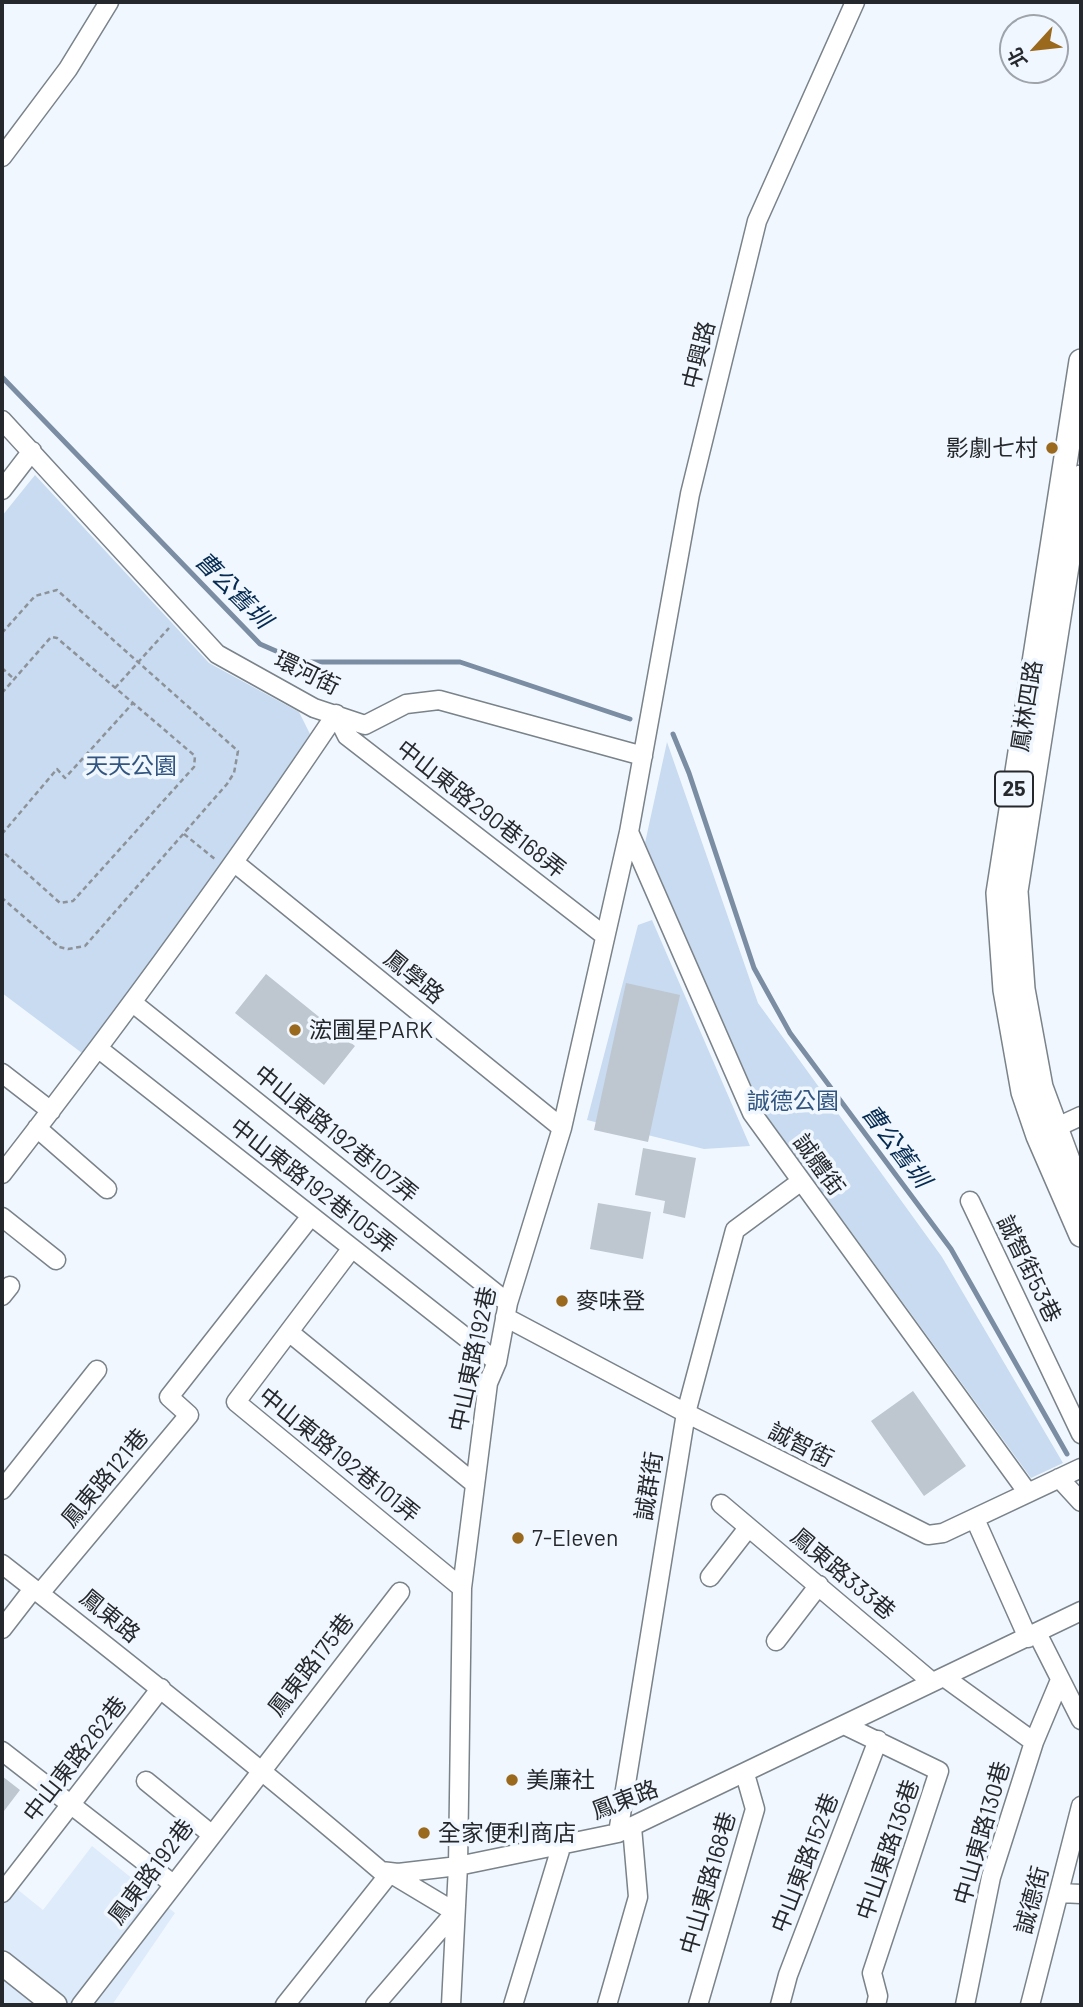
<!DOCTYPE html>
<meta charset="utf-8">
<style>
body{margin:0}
#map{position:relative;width:1083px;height:2007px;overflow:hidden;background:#f0f7ff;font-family:Barlow,"Noto Sans TC",sans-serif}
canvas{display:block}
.frame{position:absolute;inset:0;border:4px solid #25282c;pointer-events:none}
.north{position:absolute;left:999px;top:14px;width:70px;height:70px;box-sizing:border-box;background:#f0f7ff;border:2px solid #9fa4ab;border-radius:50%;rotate:243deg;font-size:19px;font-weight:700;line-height:28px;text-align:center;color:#25282c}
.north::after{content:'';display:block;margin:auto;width:24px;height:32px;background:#9b691d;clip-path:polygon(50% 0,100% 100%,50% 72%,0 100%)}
</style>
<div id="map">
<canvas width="1083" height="2007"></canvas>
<div class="frame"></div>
<div class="north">北</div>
</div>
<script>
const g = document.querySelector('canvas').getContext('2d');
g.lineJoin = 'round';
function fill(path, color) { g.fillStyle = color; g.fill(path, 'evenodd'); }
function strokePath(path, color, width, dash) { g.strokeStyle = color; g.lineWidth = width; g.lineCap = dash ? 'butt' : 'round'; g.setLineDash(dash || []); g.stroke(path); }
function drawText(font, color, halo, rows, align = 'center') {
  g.font = font + ' Barlow,"Noto Sans TC",sans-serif'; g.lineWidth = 7; g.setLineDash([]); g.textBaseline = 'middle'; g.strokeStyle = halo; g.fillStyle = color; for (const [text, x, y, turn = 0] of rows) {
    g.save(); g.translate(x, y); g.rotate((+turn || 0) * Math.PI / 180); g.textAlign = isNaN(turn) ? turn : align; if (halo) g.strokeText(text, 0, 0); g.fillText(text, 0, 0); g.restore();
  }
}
const built = new Path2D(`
 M92 1846 175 1913 112 2005H2V1877L43 1910Z`);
const green = new Path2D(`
 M35 475 209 663 299 712 310 734 210 883 82 1053 2 993V516Z
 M667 742 758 1003 942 1257 1063 1463 1031 1478 761 1108 645 843Z
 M652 920 750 1146 704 1149 587 1120 638 925Z`);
const stream = new Path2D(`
 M2 377 260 644 301 662H460L630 719
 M673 734 689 773 754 968 790 1033 951 1249 1067 1454`);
const building = new Path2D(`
 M266 974 355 1046 324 1085 235 1013Z
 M626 983 680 995 648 1142 594 1130Z
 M643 1148 696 1158 685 1218 663 1213 665 1201 635 1195Z
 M598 1203 651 1212 643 1259 590 1249Z
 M913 1391 966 1466 924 1496 871 1421Z
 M2 1776 20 1790 4 1811 2 1809Z`);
const path = new Path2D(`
 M2 633 35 596 57 590 238 751 234 773 227 784 85 946 68 949 59 947 2 898
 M2 668 14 679
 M115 688 169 628
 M2 693 51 637 57 638 195 756 194 767 73 901 60 903 2 851
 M2 834 57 769 65 778 133 703
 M184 834 216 860`);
const minor = new Path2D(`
 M2 157 68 69 109 2
 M2 420 217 654 314 708 365 725 406 704 439 700 643 756
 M2 490 32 451
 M629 832 752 1113 1028 1493
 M235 863 562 1128
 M133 1003 508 1303
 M99 1049 497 1362
 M2 1073 51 1111
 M37 1128 107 1189
 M1044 1133 1081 1116
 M2 1174C118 1024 230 872 336 714L347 736 605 936
 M970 1201 1081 1434
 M2 1217 56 1260
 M352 1248 236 1402 462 1588
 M2 1296 10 1286
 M505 1317 686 1413 928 1535 943 1533 1081 1468
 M289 1332 475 1484
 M1059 1478 1081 1502
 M2 1490 97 1370
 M721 1504 932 1682
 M975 1519 1028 1638
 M2 1564C130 1664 257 1765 381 1871L398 1873 458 1866 618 1833 1081 1611
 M710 1577 748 1528
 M41 1592 189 1415 169 1397 311 1216
 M2 1629 33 1589
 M1037 1633 1081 1720
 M776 1641 819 1585
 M944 1677 1034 1742
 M844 1725 939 1771 872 1973 878 1996 876 2005
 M2 1751 173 1884
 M146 1781 211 1834
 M618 1833 686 1413 735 1230 800 1182
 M2 1893 161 1688
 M1060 1893 1081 1894
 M81 2005 400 1592
 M285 2005 390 1873 455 1912 375 2005
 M451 2005 458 1866 462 1588 488 1383 497 1362 508 1303 562 1128 629 832 690 494 757 221 855 2
 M513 2005 562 1844
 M607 2005 638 1897 632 1827
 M698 2005 755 1809 745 1774
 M780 2005 788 1975 878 1740
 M965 2005 991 1877 1034 1742 1060 1680
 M1030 2005 1081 1806`);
const major = new Path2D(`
 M1081 361 998 893 1005 990 1023 1092 1038 1136 1081 1235
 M1081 477 1016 891 1023 989 1041 1087 1081 1195
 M2 1963 55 2005`);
const markers = [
 [1052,448,7,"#9b691d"],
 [295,1030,7,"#9b691d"],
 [562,1301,7,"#9b691d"],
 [518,1538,7,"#9b691d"],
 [512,1780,7,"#9b691d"],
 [424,1833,7,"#9b691d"]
];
const shields = [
 [1014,789,38]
];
const shieldNames = [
 ["25",1014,789]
];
const streetNames = [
 ["中興路",699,355,-76],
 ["環河街",307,673,26],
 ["鳳林四路",1027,706,-81],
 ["中山東路290巷168弄",481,809,38],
 ["鳳學路",414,977,39],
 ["中山東路192巷107弄",336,1134,39],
 ["誠體街",819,1165,54],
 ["中山東路192巷105弄",313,1186,38],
 ["誠智街53巷",1029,1269,64],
 ["中山東路192巷",473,1359,-78],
 ["誠智街",801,1445,27],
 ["中山東路192巷101弄",339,1455,39],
 ["鳳東路121巷",105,1478,-50],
 ["誠群街",649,1486,-81],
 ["鳳東路333巷",843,1574,40],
 ["鳳東路",110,1616,39],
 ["鳳東路175巷",311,1665,-52],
 ["中山東路262巷",75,1759,-52],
 ["鳳東路",625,1800,-21],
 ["中山東路130巷",982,1833,-74],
 ["中山東路136巷",888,1850,-71],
 ["中山東路152巷",805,1863,-69],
 ["鳳東路192巷",151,1872,-53],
 ["中山東路168巷",708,1883,-74],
 ["誠德街",1032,1900,-75]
];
const poiNames = [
 ["影劇七村",1038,448,"right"],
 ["浤圃星PARK",309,1030],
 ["麥味登",576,1301],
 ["7-Eleven",532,1538],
 ["美廉社",526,1780],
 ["全家便利商店",438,1833]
];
const parkNames = [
 ["天天公園",131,766],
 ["誠德公園",793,1101]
];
const waterNames = [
 ["曹公舊圳",233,590,45],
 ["曹公舊圳",896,1146,53]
];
fill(built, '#deebfb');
fill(green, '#c8dbf1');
strokePath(stream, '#7b8da3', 5);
fill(building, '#bec6cf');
strokePath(minor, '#7a828a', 21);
strokePath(major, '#7a828a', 26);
strokePath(path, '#8d9298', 2.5, [5, 3.5]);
strokePath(minor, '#fff', 18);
strokePath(major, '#fff', 23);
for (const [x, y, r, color] of markers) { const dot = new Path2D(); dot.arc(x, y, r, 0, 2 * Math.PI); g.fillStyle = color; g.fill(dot); strokePath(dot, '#f0f7ff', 2.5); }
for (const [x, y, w] of shields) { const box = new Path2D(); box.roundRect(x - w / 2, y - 17.5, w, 35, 5); g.fillStyle = '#f0f7ff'; g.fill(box); strokePath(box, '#25282c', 2); }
drawText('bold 21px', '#25282c', null, shieldNames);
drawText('23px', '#25282c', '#f0f7ff', streetNames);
drawText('23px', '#25282c', '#f0f7ff', poiNames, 'left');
drawText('23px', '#325680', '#f0f7ff', parkNames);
drawText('italic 24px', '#062b51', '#f0f7ff', waterNames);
</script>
